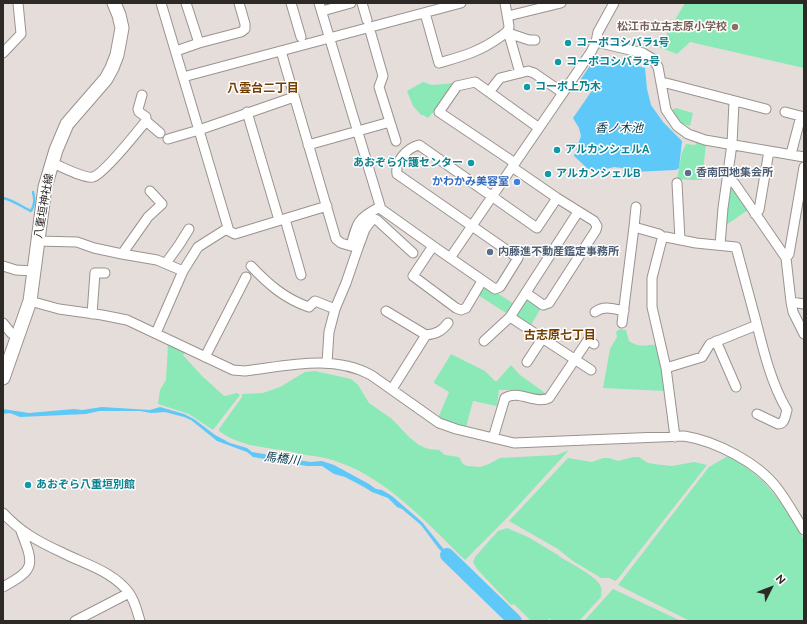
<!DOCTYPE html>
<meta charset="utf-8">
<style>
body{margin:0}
#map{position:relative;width:807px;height:624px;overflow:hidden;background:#e5ddd9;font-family:Raleway,sans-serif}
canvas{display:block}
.frame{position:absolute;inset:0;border:4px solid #2c2927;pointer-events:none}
.north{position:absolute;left:751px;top:568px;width:40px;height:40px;-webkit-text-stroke:3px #fff;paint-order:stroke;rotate:48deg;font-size:11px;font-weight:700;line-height:16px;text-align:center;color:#2c2927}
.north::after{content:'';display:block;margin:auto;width:14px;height:18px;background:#2c2927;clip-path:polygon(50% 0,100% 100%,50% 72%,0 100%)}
</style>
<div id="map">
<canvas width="807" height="624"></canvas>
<div class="frame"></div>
<div class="north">N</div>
</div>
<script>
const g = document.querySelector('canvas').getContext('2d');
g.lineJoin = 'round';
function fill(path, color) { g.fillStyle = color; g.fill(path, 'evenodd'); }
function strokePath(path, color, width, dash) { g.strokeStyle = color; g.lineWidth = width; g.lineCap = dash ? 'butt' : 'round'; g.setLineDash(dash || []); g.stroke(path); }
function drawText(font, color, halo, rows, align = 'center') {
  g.font = font + ' Raleway,"Noto Sans JP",sans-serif'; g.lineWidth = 3; g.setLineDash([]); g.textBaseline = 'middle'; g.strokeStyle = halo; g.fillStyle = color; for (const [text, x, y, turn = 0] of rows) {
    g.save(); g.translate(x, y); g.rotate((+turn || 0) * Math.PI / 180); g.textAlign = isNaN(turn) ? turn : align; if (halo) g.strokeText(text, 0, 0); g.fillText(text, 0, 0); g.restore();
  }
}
const green = new Path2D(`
 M685 3H804V68L690 42 677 54 659 47Z
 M423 82 432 85 455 83 437 108 428 118 423 115H421L413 106 407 91Z
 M676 108 693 113 690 126C680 124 677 119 672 110Z
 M696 143 706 144 702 180H693L677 179 682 152 686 144 695 145Z
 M729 186H732L748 210 726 225Z
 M486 286 514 304 509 312 506 313 478 295 482 288Z
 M524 300H528L541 308 531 325 518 318 517 313Z
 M620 329 626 330 629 341C641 349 646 344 657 345L662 367 665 391 603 388 610 349 617 337 616 332Z
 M168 344 186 351 183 355 202 376 223 395 225 396 237 393 240 395 213 430 189 414 158 404 160 390 166 380Z
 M451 354 485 371 495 381H497L511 365 520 375 548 395 540 397 510 390H499L497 406 473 401 466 427 438 418 449 392 434 383V382Z
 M315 371 351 379 358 385 369 403 392 419 409 437 419 445 428 449 439 450 445 455 459 457 463 464 467 466 480 467 489 464 500 458 557 455 569 450 505 520 465 560C428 524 388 479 338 462 326 457 312 456 300 454 294 452 288 451 282 450 260 447 238 445 219 431V429L242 397V394L263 393 280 387 305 372Z
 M728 456 741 463 763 481 784 506 804 540V621H690L618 585 709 467Z
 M633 457H639L648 463 654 464 672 466 694 462 707 465 616 581 609 578H601L573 561 558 549 509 521 568 458 592 462 603 458H609L618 461Z
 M507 528 528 537 558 555 560 557C570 563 597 576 601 587 602 590 601 594 601 597L579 621H551L550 618 547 621H531L514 604 511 605 477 569 473 562 475 557 498 531Z
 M613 589 681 621H584Z`);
const water = new Path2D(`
 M601 55 645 68 647 89 651 105 663 122 682 141 679 168 676 170 633 172 622 168 614 167 594 172 588 169 574 156 581 136 579 128 573 118 591 92 579 82 593 61 591 59 593 57H595Z
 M102 407 150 410 160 407 184 414 194 419 215 435 230 443 247 448 252 452 310 462 322 461 334 465 369 484 376 489 382 490 392 496 422 522 446 552 461 567 460 569 439 549 421 525 402 509 397 507 388 498 372 492 364 487 345 477 334 474 322 466H307L253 457 247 452 217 441 191 420 184 417 165 412 151 413 140 411H99L86 414 20 417 10 413 3 414V409L29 413 74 409 82 410Z`);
const stream = new Path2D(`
 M3 198C13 200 22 207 31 211 35 204 35 200 33 192`);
const river = new Path2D(`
 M447 555 515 621`);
const street = new Path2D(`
 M161 3 229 231 235 234 327 206
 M291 3 301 37
 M319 3 381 209 433 246
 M362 3 367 20
 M326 10 351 3
 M425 13 439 63C463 56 479 52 500 37 504 34 509 32 509 26L505 3
 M508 16 561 3
 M508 31 520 73
 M508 33 529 40H535
 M596 42 643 53 653 59 658 67 666 110 677 126 688 134 705 140 804 157
 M199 43 241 32 245 29V24L239 3
 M176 51 199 43 186 3
 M281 51 336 239 341 243 351 246C357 222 358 218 380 207
 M3 53 21 34 18 3
 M183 77 461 3
 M666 83 766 109
 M489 92 475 82 457 86 439 112 515 163
 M247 112 279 220
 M785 112 804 117
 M146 121 160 133
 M390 122 396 141
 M539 128 489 92 500 78 528 71 534 73 563 93
 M168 139 199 130 294 97
 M308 145 390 122 379 87 383 76 369 27
 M791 154 801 116
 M52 163C61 166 84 179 93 177 104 174 137 132 146 121V117L139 112 138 109 142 95
 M512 167 557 198 594 221 597 226 596 230 549 303 543 305 526 293
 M728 177 735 184 786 258 791 302
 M677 183 680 240
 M755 214 759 210 769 151
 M285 219 301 275
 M634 227 636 207
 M37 241 77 242 94 248 122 254 148 217 162 204 150 191
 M720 245 723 208 732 144 734 102
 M122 254 157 260 183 271
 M450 258 591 52 596 42 598 32 614 3
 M786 258 789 254 804 167
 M166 263 179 245 189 229
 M3 266 16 270 33 271
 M251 266C268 284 285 299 309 307L315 301 335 309
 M482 281 466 308 461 310 456 308 413 276 433 246 495 289 500 287 518 258 397 174C395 161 407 148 419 145L537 228 557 198
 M30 301 59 309 102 315 127 320 233 370 245 371C287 366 332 354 371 375L439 423 456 429 514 443 684 436C716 441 758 463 777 488 787 501 795 516 804 530
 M804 304 791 302 793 312 804 334
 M386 311 426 335C436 334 442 331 448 323
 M595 312C604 305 614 309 624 311
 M92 314 95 273H105
 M510 317 591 370
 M3 323 11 333 18 336
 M622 323 634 227 659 234 663 237
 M156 333 183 271 198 247 228 228
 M484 341 510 317 578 212
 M716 341 736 387
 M205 357 246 277
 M527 362 542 339
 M327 363 329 332 335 309 346 283 358 248 365 229 371 221 375 219 377 220 413 253
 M666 368 702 357 710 344 757 325C764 353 772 385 787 410 785 416 785 424 778 424L757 414
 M392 389 426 335
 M675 437 666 368 652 307V278L662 239 666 237 696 243 736 247 757 325
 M493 438 505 398C519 389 535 405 549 398L588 340 594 344
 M3 513C21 532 37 541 61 552 84 564 113 571 129 593 135 601 137 611 140 621
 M3 587C36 569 34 565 21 531
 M75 621 129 593`);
const secondary = new Path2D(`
 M3 378 30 301 45 187 56 150 67 124 106 79 112 68 117 55 122 28 119 15 114 3`);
const markers = [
 [735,27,4,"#8d6e63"],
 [568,43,4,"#0f9aa8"],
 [558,62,4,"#0f9aa8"],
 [527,87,4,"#0f9aa8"],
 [557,150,4,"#0f9aa8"],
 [471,163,4,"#0f9aa8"],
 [688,173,4,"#5c6f8a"],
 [548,174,4,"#0f9aa8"],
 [517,182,4,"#3f7fe0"],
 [490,252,4,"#5c6f8a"],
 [28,485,4,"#0f9aa8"]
];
const educationNames = [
 ["松江市立古志原小学校",727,27]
];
const cultureNames = [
 ["コーポコシバラ1号",576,43],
 ["コーポコシバラ2号",566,62],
 ["コーポ上乃木",535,87],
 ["アルカンシェルA",565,150],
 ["あおぞら介護センター",463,163,"right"],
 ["アルカンシェルB",556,174],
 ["あおぞら八重垣別館",36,485]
];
const serviceNames = [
 ["香南団地集会所",696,173],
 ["内藤進不動産鑑定事務所",498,252]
];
const shopNames = [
 ["かわかみ美容室",509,182]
];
const streetNames = [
 ["八重垣神社線",44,206,-80]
];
const neighbourhoodNames = [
 ["八雲台二丁目",263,88],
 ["古志原七丁目",560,335]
];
const waterNames = [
 ["香ノ木池",619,128],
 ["馬橋川",282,459,7]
];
fill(green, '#8ae9b7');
fill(water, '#5ec8f8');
strokePath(stream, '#5ec8f8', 2.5);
strokePath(river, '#5ec8f8', 14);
strokePath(street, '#9a938e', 11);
strokePath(secondary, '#9a938e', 15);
strokePath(street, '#fff', 9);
strokePath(secondary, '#fff', 13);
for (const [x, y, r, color] of markers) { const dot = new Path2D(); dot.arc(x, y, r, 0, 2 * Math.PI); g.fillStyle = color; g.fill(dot); strokePath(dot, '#fff', 1.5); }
drawText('bold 11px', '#785e54', '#fff', educationNames, 'right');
drawText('bold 11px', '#0d838f', '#fff', cultureNames, 'left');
drawText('bold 11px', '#4e5e75', '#fff', serviceNames, 'left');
drawText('bold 11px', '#366cbe', '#fff', shopNames, 'right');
drawText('11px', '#2c2927', '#fff', streetNames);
drawText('bold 12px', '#743e00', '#fff', neighbourhoodNames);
drawText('italic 12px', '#033548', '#fff', waterNames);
</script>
